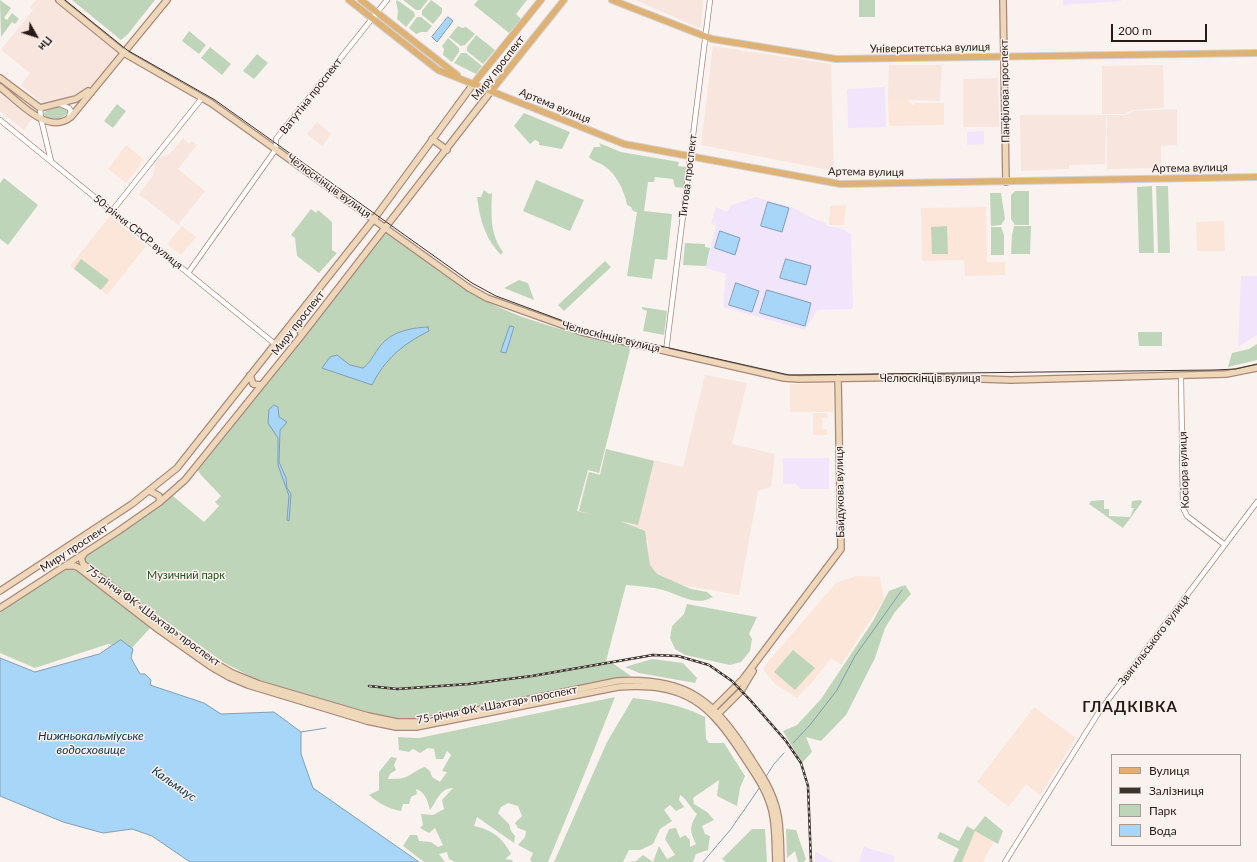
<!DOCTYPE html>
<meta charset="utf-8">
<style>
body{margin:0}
#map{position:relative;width:1257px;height:862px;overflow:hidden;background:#faf2ef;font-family:Lato,sans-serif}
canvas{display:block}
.legend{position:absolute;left:1111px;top:754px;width:130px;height:92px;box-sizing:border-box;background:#faf2ef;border:1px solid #a69c98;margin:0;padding:5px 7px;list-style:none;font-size:12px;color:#271a15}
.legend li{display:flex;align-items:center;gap:8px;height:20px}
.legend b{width:20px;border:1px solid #a69c98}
.north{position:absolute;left:16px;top:16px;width:40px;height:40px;-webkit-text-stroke:3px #faf2ef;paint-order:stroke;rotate:129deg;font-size:11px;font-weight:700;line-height:16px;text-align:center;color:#271a15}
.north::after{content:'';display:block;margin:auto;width:14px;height:18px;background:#271a15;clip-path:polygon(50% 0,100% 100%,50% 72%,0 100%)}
.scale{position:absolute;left:1111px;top:24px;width:96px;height:18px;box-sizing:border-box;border:2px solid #271a15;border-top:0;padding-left:5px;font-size:12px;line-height:14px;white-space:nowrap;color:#271a15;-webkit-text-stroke:3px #faf2ef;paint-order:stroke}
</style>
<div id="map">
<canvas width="1257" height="862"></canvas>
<ul class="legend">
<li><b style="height:5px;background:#deb174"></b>Вулиця</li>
<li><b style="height:5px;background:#3e322d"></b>Залізниця</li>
<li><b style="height:11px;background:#bfd5ba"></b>Парк</li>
<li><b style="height:11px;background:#a7d6f8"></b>Вода</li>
</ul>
<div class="north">Пн</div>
<div class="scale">200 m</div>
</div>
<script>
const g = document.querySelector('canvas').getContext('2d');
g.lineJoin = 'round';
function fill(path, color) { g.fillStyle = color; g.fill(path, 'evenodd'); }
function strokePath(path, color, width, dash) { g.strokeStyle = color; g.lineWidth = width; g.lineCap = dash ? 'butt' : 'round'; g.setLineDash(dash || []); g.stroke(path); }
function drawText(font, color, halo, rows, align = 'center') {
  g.font = font + ' Lato,sans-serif'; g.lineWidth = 3; g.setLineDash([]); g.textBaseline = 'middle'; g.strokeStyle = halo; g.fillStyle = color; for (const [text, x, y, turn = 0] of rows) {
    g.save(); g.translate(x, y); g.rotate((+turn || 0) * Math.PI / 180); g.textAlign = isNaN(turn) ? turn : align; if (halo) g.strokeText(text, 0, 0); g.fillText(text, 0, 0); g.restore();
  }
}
const built = new Path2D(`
 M36 0H58L123 52 92 87 76 99 47 107 21 85 30 73 1 50 33 10 30 7Z
 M636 0H703L701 26 699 28Z
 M713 46 831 64 834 171 701 145Z
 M889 65H942L940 101 888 99Z
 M1163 65 1164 108 1133 110 1124 114H1102V66Z
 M998 78 999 127H963V79Z
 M0 94 32 119 24 130 0 111Z
 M1177 109V145L1161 146V168L1107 169V115H1126L1133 111Z
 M1020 115H1106L1105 164 1069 165V169L1021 171Z
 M317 122 331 134 322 146 307 134Z
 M183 138 189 144 192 141 197 145 178 169 205 191 178 225 139 194 153 176 156 161 164 155H169Z
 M705 375 747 383 732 444 775 454 771 487 758 491 739 595 676 584 649 570 648 540 575 524 588 472 600 474 606 449 683 467Z`);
const industrial = new Path2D(`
 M1063 0H1121V1L1063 5Z
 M885 87 886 127 848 128 847 89Z
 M984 131V144L967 145V132Z
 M756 197 792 207 812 218 824 222 828 226 843 229 851 234 853 309 817 310 805 330 723 307 726 274 706 268 716 225 711 223 716 207 727 212 732 205Z
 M1241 276H1257V335L1238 347Z
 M783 458H829V489H801L795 484H783Z
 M864 847 895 856 893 862H859Z
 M815 851 834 862H815Z`);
const education = new Path2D(`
 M888 99H907L914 106 915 103H944V125L889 126Z
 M126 145 144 160 126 183 108 169Z
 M846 205 844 225H829L830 206Z
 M986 207 987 262H1005V275L965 276 964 260 922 261 921 208Z
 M110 216 146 246 107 295 70 266Z
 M1224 221 1225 251H1197L1196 222Z
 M182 226 196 237 181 255 167 244Z
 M833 383V412H790V384Z
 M813 413H827L828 418H822V429H827V435H813Z
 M856 576 880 577 884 600 841 665 831 658 809 686H807L797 698 775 684 763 669 766 664 836 583Z
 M1034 707 1076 738 1040 795 1026 784 1009 807 977 782Z
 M971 829 994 841 983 862H954Z`);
const green = new Path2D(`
 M0 0 11 8 4 18 7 20 12 13 19 19 15 24 12 22 1 37Z
 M72 0H155L128 34 121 40Z
 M397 0 414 12 415 16 406 27 397 19 398 11 396 2Z
 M403 0H428L420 10H416Z
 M431 0 442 8V13L433 24 422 15V11Z
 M478 0H527L516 14 521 19 509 33 474 5Z
 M859 0H875V17H859Z
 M417 17H421L432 26 427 32H421L416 34 409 28Z
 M458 26 462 28 466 27 475 34 465 45 461 46 449 37Z
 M189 31 206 45 199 54 182 41Z
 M476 35 495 50 483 64 467 51V47Z
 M448 38 459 48V52L452 62 443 55 444 49 442 46Z
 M210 47 231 64 222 75 201 58Z
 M461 53H466L482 66 476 74 454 63Z
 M257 54 268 63 254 79 243 71Z
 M117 104 126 111 113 128 104 121Z
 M64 106 68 109V113L60 119 48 118 43 114 46 111Z
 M524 113 570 132 562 149 539 145V142L535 140 530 144 514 126Z
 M599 143 621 152 679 162 678 166 686 167 684 188 675 187 673 179 655 177 654 182H648L644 211 672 214 667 260 655 259 652 279 627 276 637 212 633 211 631 207 627 205C624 190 616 173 603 165 598 162 592 161 589 157L594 147H601Z
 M4 178 38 205 8 245 0 239V183Z
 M536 180 584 200 570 231 523 211Z
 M1152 186 1154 253H1139L1137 187Z
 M1156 186H1168L1170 253H1158Z
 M484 190 489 194 492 193C491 215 490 234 503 252L501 255C485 238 480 220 477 197H481Z
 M1015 191H1029V225H1015L1011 219V195Z
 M990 193H1001L1005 219 1001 225 991 226Z
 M311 209 316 213 318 210 332 222V250L337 253 319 273 297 256 295 238 291 235Z
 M947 226 948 254H932L931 227Z
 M1014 226H1031L1030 254H1011L1012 235Z
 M991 227H1001L1004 235V255H991Z
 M386 233 390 234C418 254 445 278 475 295 522 322 578 334 631 346L599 473 588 470 577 511 594 515 579 511 589 472 600 475 606 449 654 461 638 525 620 521 645 531 650 565 657 574 691 589 707 592 713 597C695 607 681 595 663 590 651 587 638 586 626 585L606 661 614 664 631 676 427 719H391L259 681 223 662 85 563V557L173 496 204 522 219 506 215 502 221 496 200 474 198 470 207 456Z
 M685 243 705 244V247L710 248 706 266 683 265Z
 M81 259 109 280 101 290 74 269Z
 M605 261 611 267 564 311 558 305Z
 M519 280 528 283 534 300 504 288Z
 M642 307 667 311 664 335 643 331 647 311 642 309Z
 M1138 332H1162V346H1139Z
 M1257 344V360L1228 367 1232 353 1249 349Z
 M1104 500V509H1109V516L1130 517 1134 508H1131L1132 501 1141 500 1142 502 1123 528 1089 504 1091 501Z
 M70 567H74L151 627 130 650 108 644 35 668 0 653V611Z
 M905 585 911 594 895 612 885 628 875 658 846 715 821 741 806 737 812 752 802 763 783 731 797 725 821 699 873 621 889 591Z
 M687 604 757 617 749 634 752 639 750 651 741 662 730 665 685 655 675 649 670 638 672 626 684 614Z
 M793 650 815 668 795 690 774 672Z
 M652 659 683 663 697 678 695 683 639 673 625 667Z
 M615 697 582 780 548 862H532L530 860 533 853 518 845 525 837 526 831 518 828 515 823 522 816 518 806 508 803 501 807 498 813 509 824 511 831 515 836 514 843 477 817 474 826C492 830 502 837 511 854L505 859 512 860 513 862H455L449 859 447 852 439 854 445 862H424L403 846 410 835H417L419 841 431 842 438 847 443 845 435 828 429 833 420 828 423 825 421 814 433 815 444 809 442 800 453 788C440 788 437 801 430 810 428 802 425 791 416 789L417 794 411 797 409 804H403L401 811C389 809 378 803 369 795L379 790V772L391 757 397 758 394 765 396 770 390 774 388 779C394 779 403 779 408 776 414 773 418 769 425 767L430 771 432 777 440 782 447 772 442 771 451 755 447 751 443 759H436L434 749 428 748 420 753 413 749 409 752 399 750 398 737 419 738Z
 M633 698C659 701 682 705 705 717L706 739 709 743H724L745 776 740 788 737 806 717 796 719 780 693 798 694 804 707 812 714 820 702 826 705 834 710 836 708 850 696 854 693 862H628L636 861 643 855 653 862 659 846 667 859 675 855 665 839 669 829 676 828 680 838 685 835 690 840V847L696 844C690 831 689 827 697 814 690 808 688 800 680 795L679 800 684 807 676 811 670 805 664 810 672 821 660 829 653 844 640 850H629L623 862H554L607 742Z
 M985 816 1003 831 998 844 975 831 962 862H953L959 849 937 838 940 832 959 841 967 826 974 830Z
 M752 829H765L767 862H726L722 859Z
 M786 829 796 830 806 859 804 862H798L795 851 787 858Z`);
const water = new Path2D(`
 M448 17 453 21 437 42 432 37Z
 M768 202 789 208 782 232 761 226Z
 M720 231 740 238 735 255 715 248Z
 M786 259 811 266 806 285 780 278Z
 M736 283 759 291 752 312 729 305Z
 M767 290 811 303 805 326 760 313Z
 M510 326 514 327 506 353 501 352Z
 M428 327 429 331C403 344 385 359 372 385L322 368 330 357 337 355 350 365 363 368C370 363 373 356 378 349 389 332 409 328 428 327Z
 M274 405 278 407 279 417 287 422 280 430 279 462 286 478 287 488 291 494 289 521 287 520 289 496 278 465V438L268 423 269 410Z
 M121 640 133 649 131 658 140 674H145L151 680 150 685 204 703 221 714 274 712 301 732V754L313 788 419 862H190L152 836 132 829 103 833 63 822 0 796V658L35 672 99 654Z`);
const stream = new Path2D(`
 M301 732 326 728
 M793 743 810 725 837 690 855 656 902 590
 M765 778 774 764 784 753
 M703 862 731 829 760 787`);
const tertiary = new Path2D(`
 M60 104 69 108 71 111 68 119
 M40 108 41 119 51 161
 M0 120 275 344
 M112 211 202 98
 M188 273 276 149V139L387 0
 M666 351 710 0
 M1181 376 1183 508 1187 516 1225 545
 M1005 862 1099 712 1257 502`);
const secondary = new Path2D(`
 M59 0 124 53 211 103 469 288 487 298 582 332 784 378 799 379 924 377 1011 380 1226 374 1257 368
 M1003 0 1006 182
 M0 78 40 108 76 99 88 91
 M0 87C18 101 48 136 71 117L167 0
 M432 139 447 150
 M290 326 298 327 302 335
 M250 375 253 384 261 385
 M150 491 159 496 160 502
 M84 554 81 558 83 564 162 625 213 662 232 673 259 684 368 716 397 722H420L617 681C687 677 714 700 750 757 761 774 772 790 777 811 781 827 780 845 781 862
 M66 566H75L79 568 159 630 210 666 229 677 248 685 367 721 396 727H416L618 687C686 682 709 703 744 757 755 774 767 790 772 811 776 827 775 845 776 862
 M0 591 132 504 177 468 374 219 474 83
 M0 608 117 532 160 502 185 480 302 335 492 90
 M712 710 743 679 841 549 838 378
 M717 715 741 691 753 671`);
const primary = new Path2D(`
 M349 0 438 70 624 144 840 184 1257 177
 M361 0 457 75
 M612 0 712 39 836 59 1257 53
 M474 83 541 0
 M492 90 564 0`);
const tram = new Path2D(`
 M65 0 127 50 215 100 472 283 496 296 585 329 789 375 1214 370 1236 369 1257 364`);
const rail = new Path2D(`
 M369 686 397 689 469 684 532 676 653 655 678 656 709 665 732 681 751 701 786 741 801 763 808 786 811 862`);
const streetNames = [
 ["Університетська вулиця",930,48,-1],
 ["Миру проспект",498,68,-52],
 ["Панфілова проспект",1005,91,-91],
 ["Ватутіна проспект",311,96,-52],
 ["Артема вулиця",555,106,22],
 ["Артема вулиця",1190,168,-1],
 ["Артема вулиця",866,172,1],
 ["Титова проспект",688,176,-83],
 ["Челюскінців вулиця",329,186,36],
 ["50-річчя СРСР вулиця",138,232,39],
 ["Миру проспект",298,323,-52],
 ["Челюскінців вулиця",611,337,14],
 ["Челюскінців вулиця",930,378],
 ["Косіора вулиця",1184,470,-92],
 ["Байдукова вулиця",840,492,-91],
 ["Миру проспект",74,548,-33],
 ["75-річчя ФК «Шахтар» проспект",153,616,36],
 ["Звягильського вулиця",1154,640,-53],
 ["75-річчя ФК «Шахтар» проспект",497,705,-11]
];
const parkNames = [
 ["Музичний парк",186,575]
];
const waterNames = [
 ["Нижньокальміуське",91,736],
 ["водосховище",91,750],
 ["Кальмиус",174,784,35]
];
const districtNames = [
 ["ГЛАДКІВКА",1130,707]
];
fill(built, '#f7e5de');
fill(industrial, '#f0e5fa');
fill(education, '#fce5d9');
fill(green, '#bfd5ba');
fill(water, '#a7d6f8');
strokePath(water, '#819eb4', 1);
strokePath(stream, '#819eb4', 1);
strokePath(tertiary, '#a9877a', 6);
strokePath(secondary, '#a9877a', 8);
strokePath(primary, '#d4d1d0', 8);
strokePath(tertiary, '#fff', 4.5);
strokePath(secondary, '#eed8b9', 5.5);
strokePath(primary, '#deb174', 6);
strokePath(tram, '#3e322d', 1);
strokePath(rail, '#3e322d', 2.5);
strokePath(rail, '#faf2ef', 1, [3]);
drawText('11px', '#271a15', '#faf2ef', streetNames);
drawText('11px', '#214d16', '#faf2ef', parkNames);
drawText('italic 12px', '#0d334a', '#faf2ef', waterNames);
g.letterSpacing = '1px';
drawText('bold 15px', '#271a15', '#faf2ef', districtNames);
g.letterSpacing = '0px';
</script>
